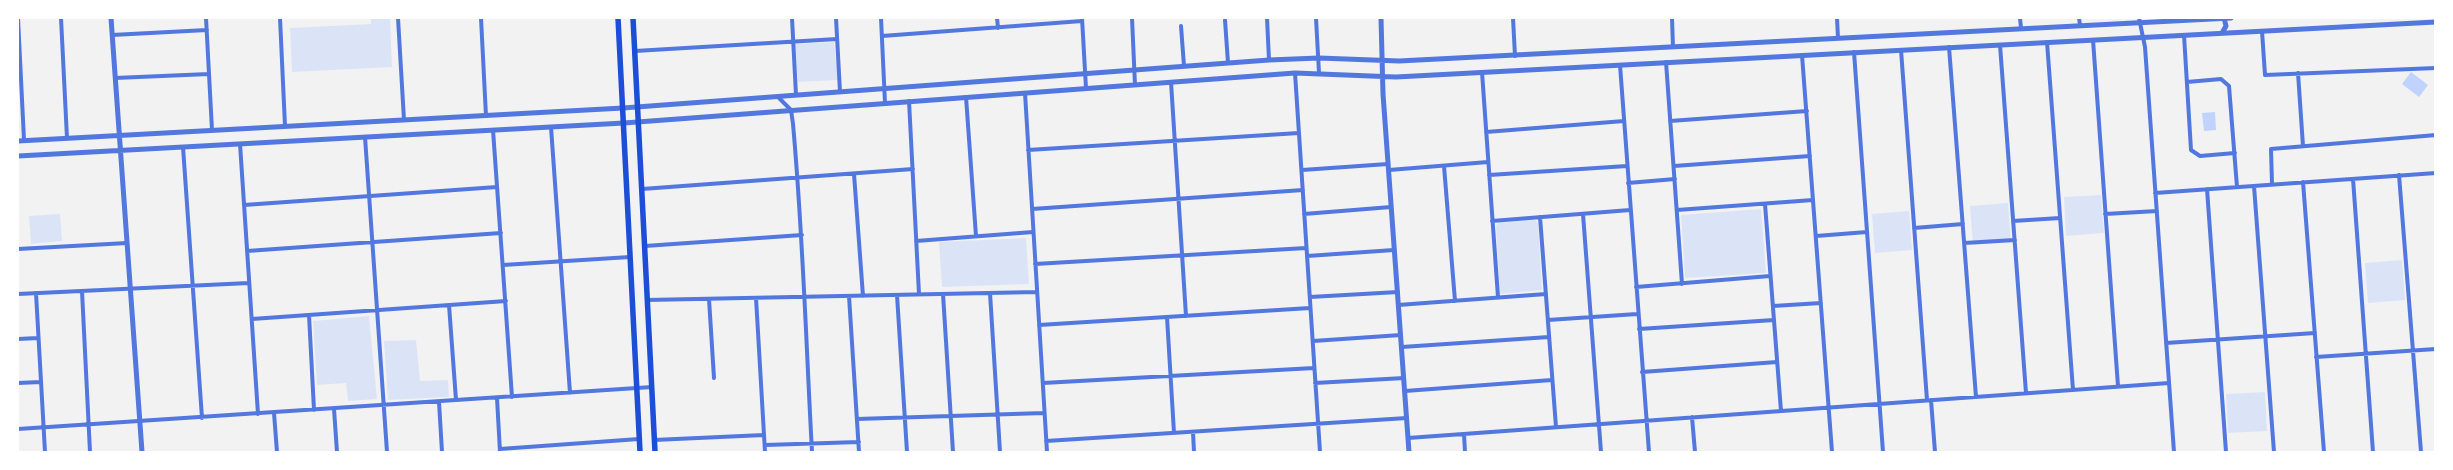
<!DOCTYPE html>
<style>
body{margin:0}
#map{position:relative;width:2453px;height:470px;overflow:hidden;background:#f2f2f2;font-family:"Source Serif 4",serif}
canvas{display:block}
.frame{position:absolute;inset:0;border:19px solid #fff;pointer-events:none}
</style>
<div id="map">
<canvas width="2453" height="470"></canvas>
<div class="frame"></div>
</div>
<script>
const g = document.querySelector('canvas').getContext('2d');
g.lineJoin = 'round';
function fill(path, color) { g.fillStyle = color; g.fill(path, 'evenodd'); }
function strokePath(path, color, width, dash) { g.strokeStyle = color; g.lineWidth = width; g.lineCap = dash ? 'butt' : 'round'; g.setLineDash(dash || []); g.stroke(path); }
const green = new Path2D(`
 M371 18H390L392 67 292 72 290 28 371 24Z
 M834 42 838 80 798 82 795 44Z
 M2101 195 2104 233 2066 236 2064 197Z
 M2008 203 2011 242 1973 245 1970 206Z
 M1761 209 1766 273 1685 278 1681 215Z
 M1909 211 1912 250 1875 253 1872 214Z
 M60 214 62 241 31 244 29 216Z
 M1535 220 1538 223 1542 290 1500 294 1496 226 1498 223Z
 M1026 238 1029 284 942 287 939 242Z
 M2402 260 2405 300 2368 303 2365 263Z
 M369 316 377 399 348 401 346 383 317 385 313 321Z
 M416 340 420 381 448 380 449 397 388 400 384 341Z
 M2265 392 2267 431 2228 433 2226 394Z`);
const water = new Path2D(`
 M2411 72 2428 85 2419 97 2402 84Z
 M2215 112 2216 130 2204 131 2202 113Z`);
const minor = new Path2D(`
 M18 18 24 140
 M61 18 67 138
 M206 18 212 130
 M280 18 285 126
 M398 18 404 120
 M481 18 486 116
 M792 18 796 95
 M836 18 840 92
 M881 18 885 103
 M997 18 998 28
 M1082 18 1086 88
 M1132 18 1135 85
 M1267 18 1269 60
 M1316 18 1319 73
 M1513 18 1515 56
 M1672 18 1673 47
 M1837 18 1838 38
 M2020 18 2021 28
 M2079 18 2080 25
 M2139 18 2145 47 2174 452
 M1225 20 1228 63
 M1181 26 1184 66
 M2262 31 2265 75 2436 68
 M112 35 207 30
 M2184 35 2191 150 2200 156 2235 153
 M882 36 1082 21
 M2093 40 2118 386
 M2047 42 2073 390
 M2000 45 2026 393
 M1949 47 1976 397
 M1901 50 1927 400
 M635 51 837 39
 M1854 52 1883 452
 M1802 55 1832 452
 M1666 62 1682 284
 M1620 65 1649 452
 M1482 72 1498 297
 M1295 73 1320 452
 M2298 73 2303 146
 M115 78 209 74
 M1171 82 1186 316
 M2187 82 2221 79 2229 86 2237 187
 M1025 93 1047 452
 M778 97 791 110 793 124C803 234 806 343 812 452
 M966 97 976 236
 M909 101 919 294
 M1670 121 1807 111
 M551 127 570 393
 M493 130 512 397
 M1486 132 1624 121
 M365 137 387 452
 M240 144 258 414
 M183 147 202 418
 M1028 150 1299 133
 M1444 166 1455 301
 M1674 166 1810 156
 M1302 170 1388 164
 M1389 170 1488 162
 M854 174 863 296
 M1489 175 1627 166
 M2399 175 2421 452
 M2353 179 2373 452
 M2303 182 2324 452
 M1628 183 1675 179
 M2272 184 2271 149 2436 135
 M2254 186 2274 452
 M642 189 913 169
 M2207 189 2226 452
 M2155 193 2436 173
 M1765 204 1781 411
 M244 205 497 187
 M1032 209 1303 190
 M1677 210 1813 200
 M1304 214 1391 207
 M1583 214 1601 452
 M2105 214 2157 211
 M1540 217 1556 427
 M1492 221 1630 210
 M2013 221 2060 218
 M1914 228 1963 224
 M1816 236 1867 232
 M916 241 1033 232
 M1964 243 2015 240
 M645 246 802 235
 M18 249 127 243
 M247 251 501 233
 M1307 256 1394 250
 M1035 264 1306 248
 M503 265 630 257
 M1636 287 1770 276
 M82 291 90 452
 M36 293 45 452
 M990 293 1000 452
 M18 294 249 283
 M943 294 953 452
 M897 295 907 452
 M849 296 859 452
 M1310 297 1398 292
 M756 298 765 452
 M709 299 714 378
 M647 300 1037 292
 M449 305 456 400
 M1398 305 1546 294
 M1773 306 1821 303
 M309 315 314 410
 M1167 317 1174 433
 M252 319 506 301
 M1548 320 1637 314
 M1039 325 1310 308
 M1639 329 1774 320
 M18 339 38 338
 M1313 341 1401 335
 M2166 343 2315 333
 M1402 347 1549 337
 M2316 357 2436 349
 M1642 372 1777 362
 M18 383 41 382
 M1043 383 1314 368
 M1315 383 1404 378
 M1405 391 1552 380
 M497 398 500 452
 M1931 400 1935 452
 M439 402 442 452
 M334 409 337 452
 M274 413 277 452
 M1692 417 1695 452
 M857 419 1044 413
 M18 429 652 387
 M1193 432 1194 452
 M1464 434 1465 452
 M1408 438 2169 383
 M654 440 764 435
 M1046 441 1407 418
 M765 445 859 442
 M500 449 639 439`);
const tertiary = new Path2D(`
 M111 18 142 452
 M1381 18 1383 94 1409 452
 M2222 33 2226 26 2224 18
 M18 141 623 108 1269 60 1319 58 1399 61 2231 18
 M18 156 624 123 1295 73 1396 77 2436 22`);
const secondary = new Path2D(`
 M618 18 640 452
 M633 18 655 452`);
fill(green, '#dbe4f7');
fill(water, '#bfd3fe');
strokePath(minor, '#5277de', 4);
strokePath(tertiary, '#5277de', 5);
strokePath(secondary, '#1d4ed8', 5.5);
</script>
